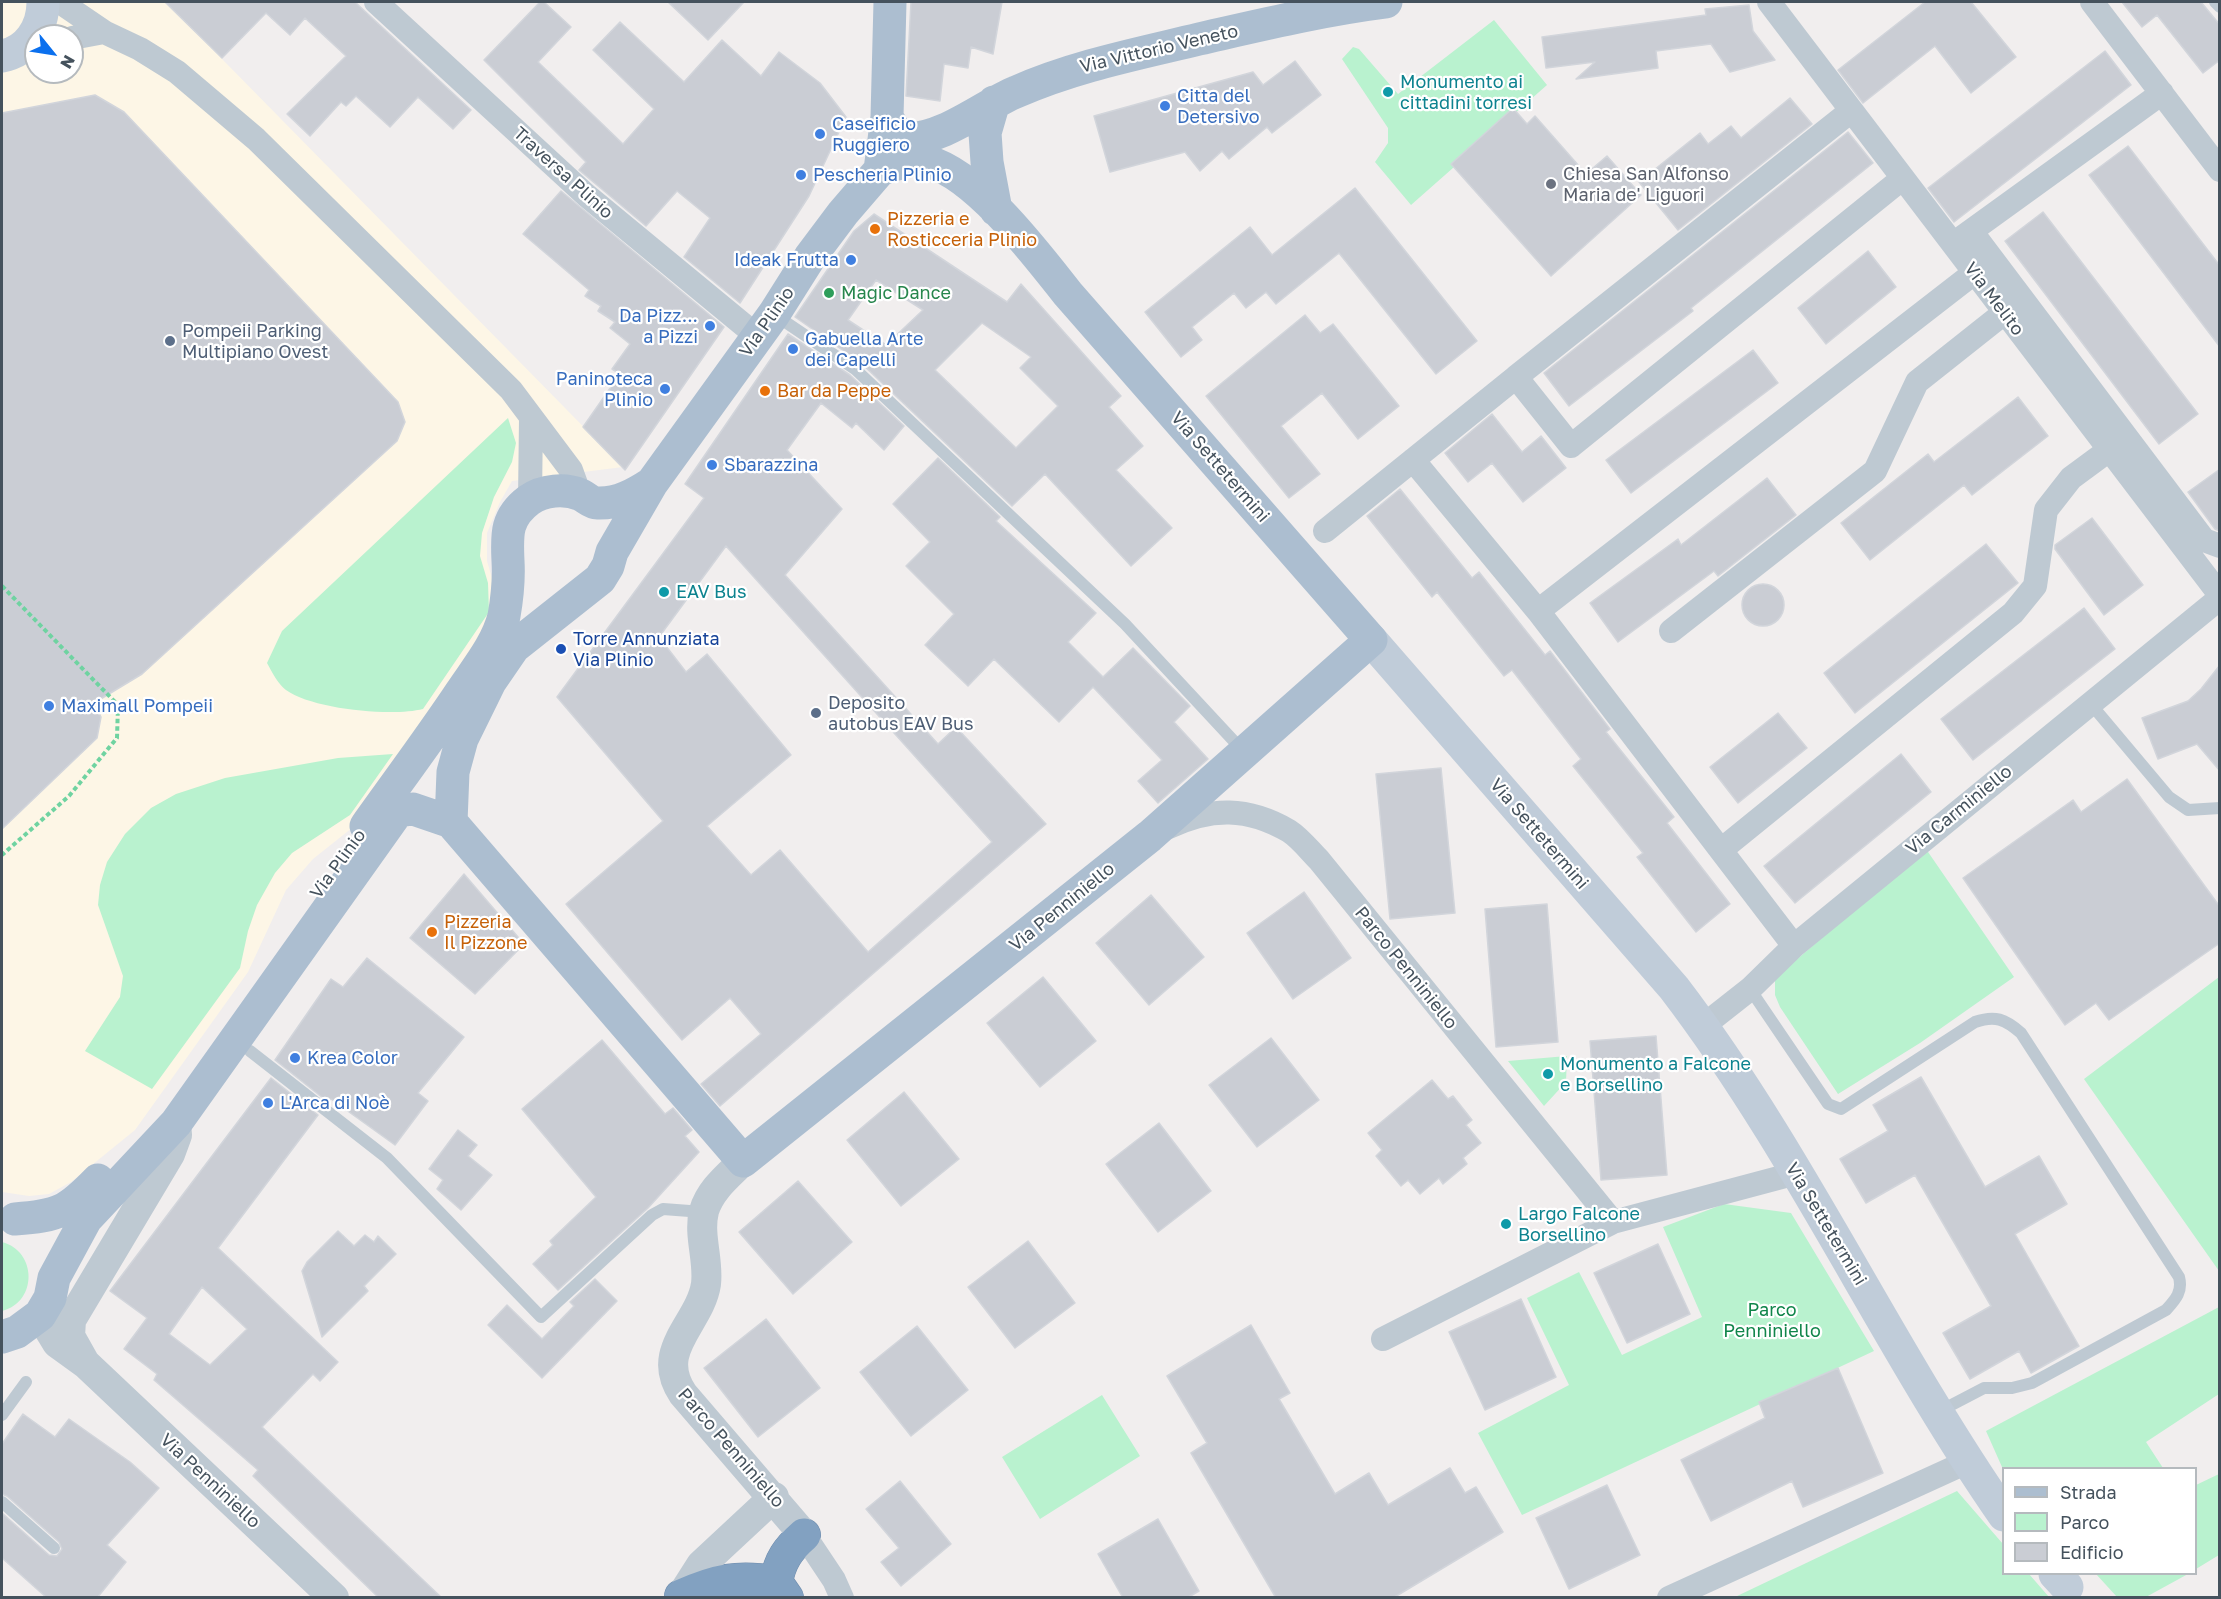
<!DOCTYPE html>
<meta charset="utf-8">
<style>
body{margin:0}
#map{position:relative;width:2221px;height:1599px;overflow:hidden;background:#f1eeee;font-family:"Golos Text",sans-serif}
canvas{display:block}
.frame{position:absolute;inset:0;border:3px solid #45525d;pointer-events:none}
.legend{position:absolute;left:2002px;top:1467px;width:195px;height:108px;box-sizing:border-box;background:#fff;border:2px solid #b5babe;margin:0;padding:8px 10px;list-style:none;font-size:18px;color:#45525d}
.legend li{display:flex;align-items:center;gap:12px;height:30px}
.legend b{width:30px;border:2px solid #b5babe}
.north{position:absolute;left:24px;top:24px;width:60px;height:60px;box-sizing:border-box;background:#fff;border:2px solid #b5babe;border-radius:50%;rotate:120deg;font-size:16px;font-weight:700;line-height:24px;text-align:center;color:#45525d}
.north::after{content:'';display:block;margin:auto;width:21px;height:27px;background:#0b70ee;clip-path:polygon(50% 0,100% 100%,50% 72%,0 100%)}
</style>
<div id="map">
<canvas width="2221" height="1599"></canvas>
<div class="frame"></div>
<ul class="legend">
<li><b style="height:8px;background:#acbed0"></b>Strada</li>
<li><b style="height:16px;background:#b9f2cf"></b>Parco</li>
<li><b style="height:16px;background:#cacdd4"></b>Edificio</li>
</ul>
<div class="north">N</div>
</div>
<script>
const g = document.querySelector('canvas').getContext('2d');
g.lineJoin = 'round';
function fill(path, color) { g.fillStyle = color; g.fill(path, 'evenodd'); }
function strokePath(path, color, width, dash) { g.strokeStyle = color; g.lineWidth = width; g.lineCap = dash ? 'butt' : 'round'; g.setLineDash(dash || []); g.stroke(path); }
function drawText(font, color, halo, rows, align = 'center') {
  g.font = font + ' "Golos Text",sans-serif'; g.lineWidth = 4.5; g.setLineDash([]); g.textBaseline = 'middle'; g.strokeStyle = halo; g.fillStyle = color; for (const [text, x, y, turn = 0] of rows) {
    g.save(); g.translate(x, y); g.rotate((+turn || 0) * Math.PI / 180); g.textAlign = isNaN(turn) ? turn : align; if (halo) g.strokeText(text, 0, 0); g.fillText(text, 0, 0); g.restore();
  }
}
const commercial = new Path2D(`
 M2 2H166L623 467 512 481 500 502 487 533V561L496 592 494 622 357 824 313 859 286 890 248 972 135 1130 71 1182 49 1194 29 1196 2 1192ZM36 36H72V72H36Z`);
const green = new Path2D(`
 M1494 20 1547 85 1411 205 1375 162 1388 143V128L1342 59 1353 47 1359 49 1398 94Z
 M508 418 516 443 512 462 494 497 482 533 480 556 488 583 489 612 423 709C391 717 312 709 286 690 278 684 272 672 267 663L282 631Z
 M393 754 350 815 292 853 275 873 257 905 248 931 240 968 152 1089 85 1051 120 997 123 976 98 905 100 885 107 862 125 834 151 808 176 794 225 778 338 758Z
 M1926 849 2014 977 1920 1043 1838 1094 1780 1007 1775 995V978Z
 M2219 977V1271L2084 1079Z
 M1567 1056 1566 1082 1544 1106 1508 1061Z
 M1724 1204 1791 1213 1874 1351 1522 1515 1478 1433 1569 1385 1527 1298 1579 1272 1622 1355 1702 1317 1663 1227Z
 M2 1242C37 1251 38 1302 2 1311Z
 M2219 1307V1394L2146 1442 2163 1468 2002 1467 1986 1431Z
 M1102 1395 1140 1456 1040 1519 1002 1457Z
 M2219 1474V1555L2196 1569V1485Z
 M1957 1491 2003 1544 2004 1574H2029L2049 1597H1735Z
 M2096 1574H2188L2146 1597H2117Z`);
const building = new Path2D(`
 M165 2H355L471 110 453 129 418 97 390 127 356 96 346 106 341 102 310 136 287 114 346 56 305 18 290 35 266 13 222 58Z
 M540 2H544L571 27 538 62 623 144 654 109 593 50 620 22 684 82 722 40 761 76 779 52 820 83 846 117 809 196 740 303 684 257 710 218 677 191 646 226 579 170 586 162 484 60Z
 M668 2H744L708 40Z
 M911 2H1002L993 54 971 47 968 68 944 64 940 101 906 96Z
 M1925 2H1971L2016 57 1971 93 1935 46 1863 103 1838 70Z
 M2122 2H2201L2220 25V60L2203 73 2157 15 2142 27Z
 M1749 5 1753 31 1775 60 1730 72 1711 44 1656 51 1658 68 1576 79 1595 62 1546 68 1542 37 1706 15 1705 9Z
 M2105 51 2131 85 1954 222 1928 188Z
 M1295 61 1321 95 1272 133 1267 127 1229 159 1222 151 1200 171 1185 152 1110 172 1094 116 1253 72 1263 85Z
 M95 95 124 112 398 402 405 422 397 441 142 674 94 703 101 717 97 738 2 829V113Z
 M1790 98 1812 124 1678 230 1639 182 1700 133 1708 144 1731 126 1741 138Z
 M1513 108 1527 124 1535 116 1586 174 1607 156 1641 195 1551 276 1451 164Z
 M1848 132 1873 163 1691 308 1693 311 1569 406 1544 373Z
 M2128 146 2220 266V347L2089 175Z
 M1355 188 1477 341 1436 374 1339 253 1276 304 1266 292 1246 308 1234 293 1192 327 1202 340 1181 357 1145 312 1250 227 1272 255Z
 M561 191 724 327 625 470 583 427 620 374 612 369 630 344 610 328 615 322 598 311 601 306 585 296 589 290 523 234Z
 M2043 212 2198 414 2159 444 2005 241Z
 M874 214 1007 302 1021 284 1121 396 1109 407 1143 446 1116 470 1172 528 1131 566 1045 474 1012 506 861 363 795 317 854 231ZM876 280 923 310 886 345 848 320ZM982 323 1031 357 1020 368 1058 406 1016 448 935 370Z
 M1868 251 1896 287 1826 344 1798 308Z
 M1305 315 1320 333 1333 324 1399 406 1358 439 1322 393 1281 426 1320 474 1289 498 1206 396Z
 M788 334 850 375 904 426 884 450 856 423 852 428 821 403 787 450 842 509 785 575 938 744 956 727 1046 824 720 1106 701 1084 761 1034 730 998 682 1040 566 904 663 821 557 697 704 498 685 484ZM726 546 992 842 868 952 780 850 751 875 707 826 791 755 707 654 686 672 659 637Z
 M1753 350 1778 383 1631 493 1606 460Z
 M2018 397 2048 436 1972 495 1964 485 1870 560 1841 523 1928 454 1934 462Z
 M1492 414 1522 452 1541 436 1566 468 1523 502 1492 463 1468 482 1445 453Z
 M938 458 1000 517 996 521 1096 613 1068 642 1103 677 1133 648 1190 706 1174 722 1208 759 1158 803 1138 781 1162 760 1093 687 1059 722 994 659 968 686 925 645 954 614 906 566 930 542 893 504Z
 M2220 469V531L2215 529 2188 492Z
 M1767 478 1796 515 1718 576 1714 571 1618 642 1590 603 1678 539 1681 545Z
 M1400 489 1472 578 1479 572 1545 655 1550 651 1610 729 1606 732 1674 817 1667 823 1730 904 1696 932 1637 857 1643 853 1573 766 1581 759 1512 670 1504 676 1437 592 1432 597 1367 516Z
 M2092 518 2143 585 2104 615 2055 549V545Z
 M1986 544 2018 583 1855 713 1824 673Z
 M1742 605a21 21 0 1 1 42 0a21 21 0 1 1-42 0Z
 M2084 608 2115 649 1973 760 1941 719Z
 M2220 665V771L2197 744 2158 759 2142 718 2188 701 2201 689Z
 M1778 713 1807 748 1738 803 1710 767Z
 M1901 754 1931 792 1795 903 1764 866Z
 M1441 768 1455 913 1390 919 1376 774Z
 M2127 779 2220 907V943L2109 1020 2096 1003 2065 1025 1963 878 2073 800 2081 812Z
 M464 874 524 944 475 994 410 938Z
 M1304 892 1351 958 1293 999 1247 933Z
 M1151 895 1204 957 1149 1005 1096 943Z
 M1547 904 1558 1042 1496 1047 1485 909Z
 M367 958 464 1037 418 1093 428 1101 395 1145 331 1099 328 1102 275 1060 331 979 343 987Z
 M1043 977 1096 1041 1040 1087 987 1023Z
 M1656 1036 1667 1175 1601 1180 1590 1041Z
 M1271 1038 1319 1100 1257 1147 1209 1085Z
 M602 1040 665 1114 673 1108 692 1130 685 1136 699 1152 648 1208 558 1290 533 1264 553 1245 550 1241 596 1197 522 1109Z
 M1921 1077 1985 1187 2039 1156 2067 1204 2015 1234 2079 1346 2031 1373 2019 1351 1970 1379 1943 1333 1991 1306 1915 1175 1866 1203 1840 1159 1888 1131 1873 1105Z
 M271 1078 318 1115 218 1248 338 1362 320 1381 313 1374 262 1427 442 1598H379L253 1476 258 1470 154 1380 157 1374 124 1349 147 1318 110 1291ZM202 1287 247 1329 210 1365 169 1334Z
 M1432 1080 1448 1099 1453 1096 1472 1120 1466 1125 1481 1143 1463 1158 1467 1164 1443 1184 1439 1178 1420 1194 1408 1180 1401 1186 1376 1156 1382 1150 1368 1133Z
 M904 1092 959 1159 901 1206 847 1140Z
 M1159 1123 1211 1191 1158 1232 1106 1164Z
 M458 1130 477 1145 468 1156 492 1175 461 1210 437 1189 443 1180 429 1169Z
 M798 1181 852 1242 793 1294 739 1232Z
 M338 1231 354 1246 365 1235 374 1242 378 1236 396 1254 364 1286 368 1291 322 1337 302 1271 307 1262Z
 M1028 1241 1075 1303 1015 1348 968 1287Z
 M1658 1244 1690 1314 1627 1343 1594 1273Z
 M595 1279 617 1301 542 1378 488 1325 507 1305 542 1339 574 1306 570 1302Z
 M1521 1299 1556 1377 1485 1410 1449 1332Z
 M766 1319 820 1388 758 1437 704 1368Z
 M1251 1325 1290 1393 1279 1399 1335 1494 1369 1473 1388 1505 1450 1468 1465 1493 1476 1487 1503 1532 1393 1598H1276L1191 1453 1207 1443 1167 1376Z
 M917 1326 968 1390 911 1436 860 1372Z
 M1838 1368 1883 1473 1803 1507 1792 1481 1711 1521 1681 1460 1765 1418 1759 1402Z
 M23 1414 55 1437 69 1419 130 1462 159 1488 107 1545 126 1562 97 1598H47L2 1558V1513L49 1555 57 1556 62 1549 59 1542 7 1496 2 1494V1444Z
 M900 1481 951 1544 901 1586 881 1562 899 1548 866 1509Z
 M1607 1485 1640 1555 1569 1589 1536 1518Z
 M1158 1519 1199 1591 1187 1598H1123L1098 1554Z`);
const path = new Path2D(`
 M2 586 118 705 117 738 69 796 2 855`);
const service = new Path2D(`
 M2215 2 2220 7
 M775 315 855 369 1125 624 1244 752
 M2090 703 2169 797 2188 810 2220 808
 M1750 989 1828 1104 1841 1109 1975 1022C1995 1015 2005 1019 2021 1033L2179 1277C2183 1292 2175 1300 2166 1310L2032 1383 2012 1388H1984L1938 1412
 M250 1051 387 1158 541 1317 652 1215 663 1209 703 1212
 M2 1415 26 1382
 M2 1502 54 1548`);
const minor = new Path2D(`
 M60 2 104 32 140 49 177 72 256 139 511 390 571 470 580 495
 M376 2 586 195 757 336
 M1769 2 2220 595
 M2092 2 2220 170
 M72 38 104 32
 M1851 111 1516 377 1571 446 1903 178
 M1971 231 2204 540 2220 546
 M1960 239 2162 93
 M1413 460 1538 611 1794 946
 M530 499 531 419
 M1325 531 1516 377
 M1538 611 1974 273
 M1671 631 1875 471 1917 382 2004 313
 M1169 827C1211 807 1248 807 1289 831 1300 838 1310 851 1319 860L1613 1222
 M1721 850 2013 613 2035 586 2046 510 2071 478 2109 450
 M1703 1026 1750 989 1794 946 2220 598
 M1383 1339 1613 1222 1797 1173
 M804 1535 834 1580 842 1598
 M1669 1598 1967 1462`);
const tertiary = new Path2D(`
 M743 1161C728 1176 710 1190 704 1211 698 1235 709 1260 706 1284 700 1324 653 1350 683 1394L804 1535
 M40 1315 57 1343 86 1364 334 1598
 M84 1361 70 1336 71 1320 170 1154 177 1135 176 1123
 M680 1598 701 1565 774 1497`);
const secondary = new Path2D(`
 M2 56C28 51 43 28 43 2
 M1371 640 1674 988C1800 1153 1886 1345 2004 1515
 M2055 1574 2067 1587`);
const primary = new Path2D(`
 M994 102 985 133 987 162 996 210
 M887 117C892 126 897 137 908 138 941 141 986 104 1016 92 1075 66 1137 54 1199 39 1261 25 1323 10 1386 2
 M451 822 453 772 462 739 490 682 514 647 600 579 608 566 612 552 652 483 774 314 810 257 843 213 880 170 887 117 890 2
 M366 826C398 781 431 737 461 692 477 668 497 644 504 616 507 599 509 578 508 561 507 536 505 518 529 500 543 490 565 488 581 495 587 498 591 503 597 503 618 504 635 494 652 483
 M15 1219C59 1216 68 1211 98 1180
 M2 1337 17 1332 40 1315 50 1298 54 1278 86 1219 176 1123 398 811 413 809 451 822 743 1161 1150 836 1371 640 1068 294C1037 255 978 176 929 162 912 157 896 164 880 170`);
const motorway = new Path2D(`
 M681 1596C717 1580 737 1576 776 1582
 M787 1598 776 1582C780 1560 788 1549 804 1535`);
const markers = [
 [1388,92,6,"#0f9aa8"],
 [1165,106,6,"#3f7fe0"],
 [820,134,6,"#3f7fe0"],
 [801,175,6,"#3f7fe0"],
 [1551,184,6,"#6b7280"],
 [875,229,6,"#e8710a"],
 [851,260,6,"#3f7fe0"],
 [829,293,6,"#2e9e5b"],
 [710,326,6,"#3f7fe0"],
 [170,341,6,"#5c6f8a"],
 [793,349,6,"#3f7fe0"],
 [665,389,6,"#3f7fe0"],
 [765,391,6,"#e8710a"],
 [712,465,6,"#3f7fe0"],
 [664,592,6,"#0f9aa8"],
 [561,649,6,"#1a4fb4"],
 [49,706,6,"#3f7fe0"],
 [816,713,6,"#5c6f8a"],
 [432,932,6,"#e8710a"],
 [295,1058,6,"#3f7fe0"],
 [1548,1074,6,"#0f9aa8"],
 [268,1103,6,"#3f7fe0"],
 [1506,1224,6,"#0f9aa8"]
];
const streetNames = [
 ["Via Vittorio Veneto",1159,49,-13],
 ["Traversa Plinio",563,173,42],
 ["Via Melito",1994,299,53],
 ["Via Plinio",767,322,-55],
 ["Via Settetermini",1220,467,49],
 ["Via Carminiello",1959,810,-39],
 ["Via Settetermini",1539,834,49],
 ["Via Plinio",338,864,-54],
 ["Via Penniniello",1062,907,-39],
 ["Parco Penniniello",1406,968,51],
 ["Via Settetermini",1826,1224,59],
 ["Parco Penniniello",731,1448,49],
 ["Via Penniniello",210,1481,43]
];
const cultureNames = [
 ["Monumento ai",1400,82],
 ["cittadini torresi",1400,103],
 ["EAV Bus",676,592],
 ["Monumento a Falcone",1560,1064],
 ["e Borsellino",1560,1085],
 ["Largo Falcone",1518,1214],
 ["Borsellino",1518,1235]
];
const shopNames = [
 ["Citta del",1177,96],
 ["Detersivo",1177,117],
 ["Caseificio",832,124],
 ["Ruggiero",832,145],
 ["Pescheria Plinio",813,175],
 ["Ideak Frutta",839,260,"right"],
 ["Da Pizz...",698,316,"right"],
 ["a Pizzi",698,337,"right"],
 ["Gabuella Arte",805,339],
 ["dei Capelli",805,360],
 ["Paninoteca",653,379,"right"],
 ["Plinio",653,400,"right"],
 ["Sbarazzina",724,465],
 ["Maximall Pompeii",61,706],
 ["Krea Color",307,1058],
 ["L'Arca di Noè",280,1103]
];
const worshipNames = [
 ["Chiesa San Alfonso",1563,174],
 ["Maria de' Liguori",1563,195]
];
const foodNames = [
 ["Pizzeria e",887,219],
 ["Rosticceria Plinio",887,240],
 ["Bar da Peppe",777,391],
 ["Pizzeria",444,922],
 ["Il Pizzone",444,943]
];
const leisureNames = [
 ["Magic Dance",841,293]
];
const serviceNames = [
 ["Pompeii Parking",182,331],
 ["Multipiano Ovest",182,352],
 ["Deposito",828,703],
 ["autobus EAV Bus",828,724]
];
const transitNames = [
 ["Torre Annunziata",573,639],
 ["Via Plinio",573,660]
];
const parkNames = [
 ["Parco",1772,1310],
 ["Penniniello",1772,1331]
];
fill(commercial, '#fdf6e6');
fill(green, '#b9f2cf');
fill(building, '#cacdd4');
strokePath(building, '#d2d5db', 1.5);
strokePath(motorway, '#6e8cad', 34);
strokePath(path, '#6fd3a1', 4, [4.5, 3]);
strokePath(service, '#bec9d2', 12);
strokePath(minor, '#bec9d2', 24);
strokePath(tertiary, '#bec9d2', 30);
strokePath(secondary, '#c0ccd9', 33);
strokePath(primary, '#acbed0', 33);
strokePath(motorway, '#82a1c1', 33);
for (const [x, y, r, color] of markers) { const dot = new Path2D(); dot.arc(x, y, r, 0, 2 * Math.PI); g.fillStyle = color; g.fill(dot); strokePath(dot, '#fff', 2); }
drawText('18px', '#45525d', '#fff', streetNames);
drawText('18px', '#0d838f', '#fff', cultureNames, 'left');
drawText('18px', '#366cbe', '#fff', shopNames, 'left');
drawText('18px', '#5b616d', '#fff', worshipNames, 'left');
drawText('18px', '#c56008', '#fff', foodNames, 'left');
drawText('18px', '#27864d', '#fff', leisureNames, 'left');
drawText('18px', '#4e5e75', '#fff', serviceNames, 'left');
drawText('18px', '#164399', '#fff', transitNames, 'left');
drawText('18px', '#10854a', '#fff', parkNames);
</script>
